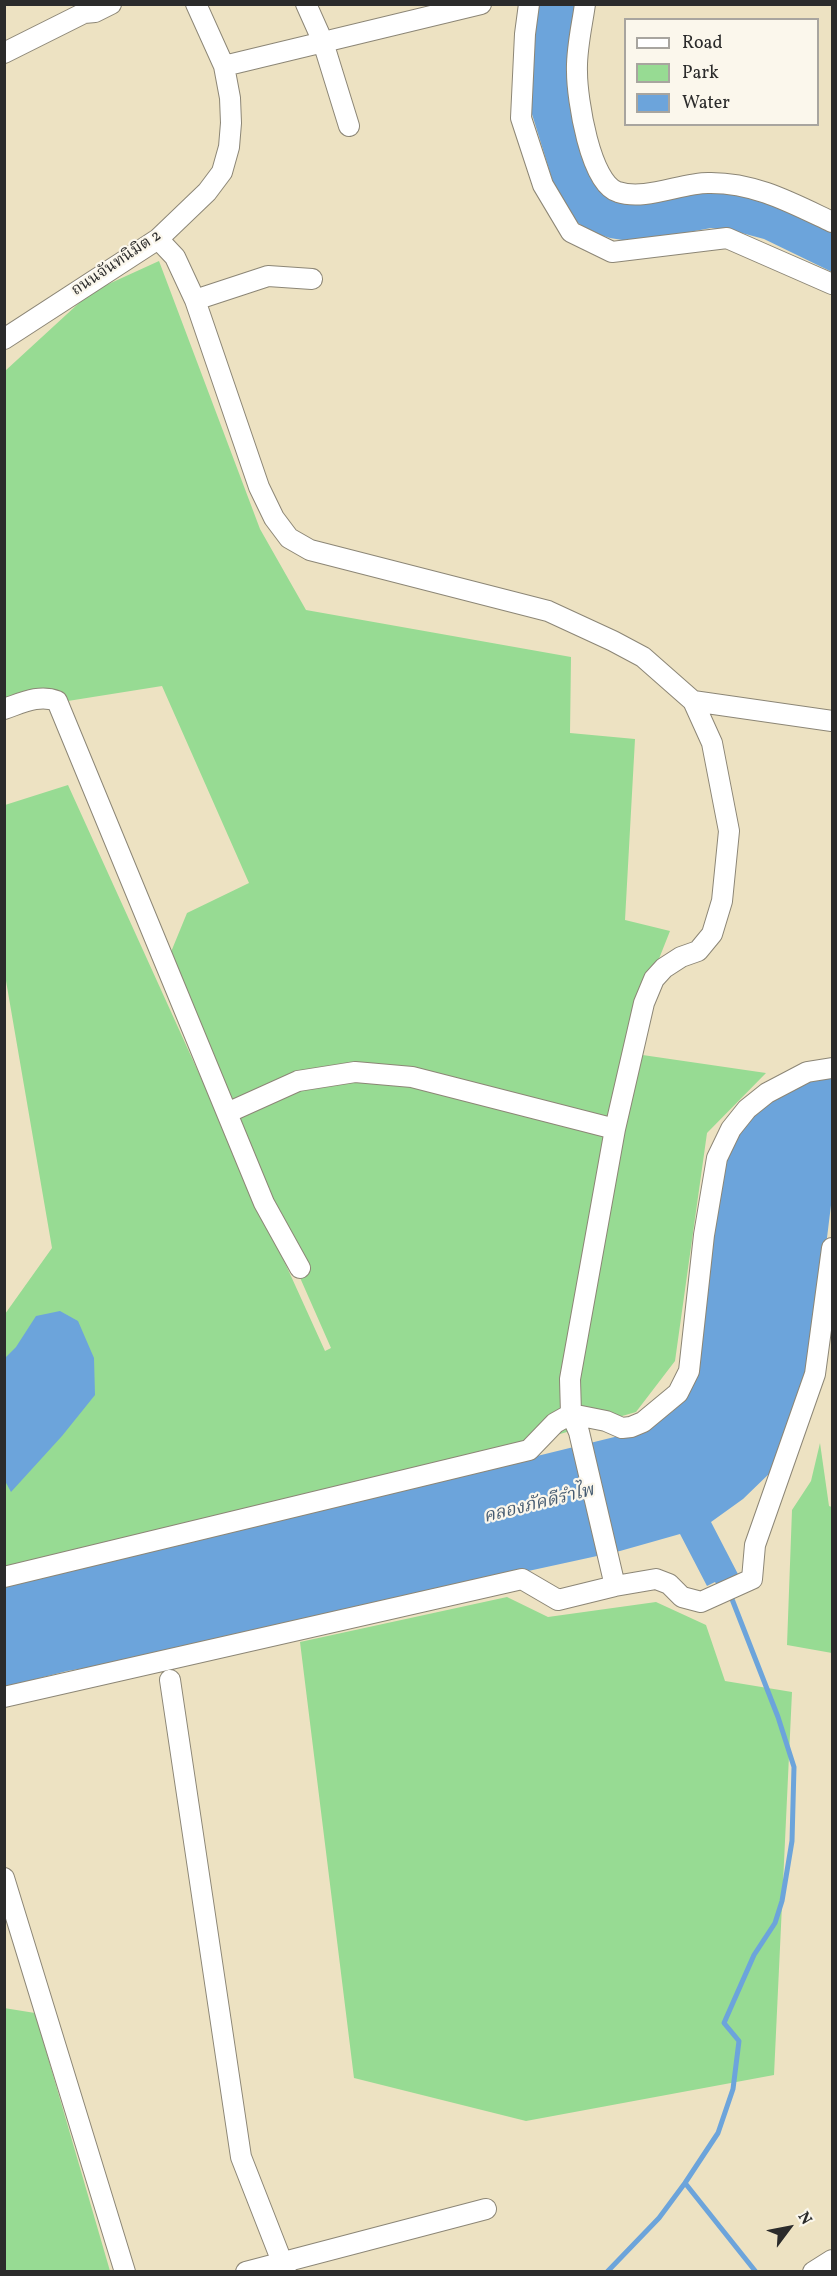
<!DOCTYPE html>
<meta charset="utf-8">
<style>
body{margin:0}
#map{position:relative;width:837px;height:2276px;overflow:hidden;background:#ede2c2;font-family:Vollkorn,serif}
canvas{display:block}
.frame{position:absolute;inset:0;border:6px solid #2b2b2b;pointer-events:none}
.legend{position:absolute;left:624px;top:18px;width:195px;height:108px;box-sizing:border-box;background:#fbf7ec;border:2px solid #a8a59f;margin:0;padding:8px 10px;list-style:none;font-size:18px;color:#2b2b2b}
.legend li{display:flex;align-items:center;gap:12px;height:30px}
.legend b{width:30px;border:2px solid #a8a59f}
.north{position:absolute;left:759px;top:2198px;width:60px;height:60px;-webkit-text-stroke:4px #fbf7ec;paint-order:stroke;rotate:58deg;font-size:16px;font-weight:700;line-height:24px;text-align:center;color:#2b2b2b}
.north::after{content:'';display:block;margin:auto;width:21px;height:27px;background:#2b2b2b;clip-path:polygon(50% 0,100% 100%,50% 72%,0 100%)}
</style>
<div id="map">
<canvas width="837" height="2276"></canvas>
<div class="frame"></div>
<ul class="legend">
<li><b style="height:8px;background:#fff"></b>Road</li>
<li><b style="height:16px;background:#97db93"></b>Park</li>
<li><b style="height:16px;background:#6ca4db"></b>Water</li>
</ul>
<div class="north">N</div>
</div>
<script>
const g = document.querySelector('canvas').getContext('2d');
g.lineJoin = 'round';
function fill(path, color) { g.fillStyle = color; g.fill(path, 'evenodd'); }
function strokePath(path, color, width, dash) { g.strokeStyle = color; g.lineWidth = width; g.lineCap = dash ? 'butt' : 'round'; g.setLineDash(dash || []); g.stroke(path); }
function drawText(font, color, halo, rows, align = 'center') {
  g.font = font + ' Vollkorn,"Noto Serif Thai",serif'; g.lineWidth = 4.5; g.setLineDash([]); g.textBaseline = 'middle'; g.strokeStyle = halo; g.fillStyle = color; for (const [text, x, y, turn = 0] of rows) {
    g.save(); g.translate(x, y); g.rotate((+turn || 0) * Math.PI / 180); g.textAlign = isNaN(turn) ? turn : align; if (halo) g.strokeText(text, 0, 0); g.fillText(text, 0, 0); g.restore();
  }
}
const green = new Path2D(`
 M159 261 260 529 306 610 571 657 570 733 635 739 625 920 670 931 622 1052 766 1073 707 1133 675 1361 636 1412 560 1434 5 1567V1314L52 1248 5 975V805L68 785 325 1351 331 1348 164 969 187 913 249 883 162 686 5 711V371L91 292Z
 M820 1443 829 1506 832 1507V1653L787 1645 792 1510 811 1481Z
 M507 1597 548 1617 656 1602 706 1625 725 1681 792 1692 774 2075 526 2121 354 2078 300 1642Z
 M4 2008 35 2013 110 2271H5Z`);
const water = new Path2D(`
 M538 5H576L568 81 570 108 576 135 598 189 607 197 619 202 632 203 683 193 728 190 755 195 832 230V272L764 239 738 232 711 228 635 242 610 238 588 231 570 216 557 195 527 98Z
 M832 1073V1197L810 1376 773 1470 743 1499 711 1522 740 1578 719 1588 715 1582 707 1586 680 1534 620 1551 464 1585 211 1647 67 1671 5 1687 4 1587 647 1429 673 1411 690 1384 718 1175 742 1123 785 1087Z
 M60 1311 78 1321 94 1358 95 1395 62 1436 11 1492 5 1481V1358L16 1347 36 1316Z`);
const stream = new Path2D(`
 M685 2183 756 2272
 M607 2272 659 2218 685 2183 718 2133 733 2089 739 2041 724 2023 754 1955 775 1923 782 1901 792 1841 794 1767 778 1717 730 1594`);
const street = new Path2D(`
 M306 4 323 42 349 126
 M529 4 525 34 521 118 543 185 571 232 612 252 727 238 832 284
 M585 4C582 26 576 50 577 72 577 98 590 184 618 192 645 201 681 183 708 183 754 182 792 203 832 222
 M4 53 84 13 95 12 111 4
 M224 66 481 4
 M158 239 175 257 195 300 259 487 274 518 289 538 310 550 548 611 613 641 643 657 693 701 712 743 729 831 722 901 712 934 698 951 681 957 664 968 654 979 644 1003 615 1129 570 1379 571 1414 579 1432 615 1586
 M195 300 268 276 312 279
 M4 339 158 239 207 192 222 172 229 147 231 123 230 98 224 66 196 4
 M693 701 832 721
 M4 709C22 703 39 694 57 701L264 1203 300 1268
 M227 1113 298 1081 355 1072 412 1077 615 1129
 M4 1577 529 1450 555 1423 571 1414 606 1421 622 1428 631 1427 643 1422 678 1393 689 1371 704 1235 717 1158 731 1129 747 1109 767 1093 807 1072 832 1068
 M170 1680 241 2157 286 2272
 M4 1697 522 1579 558 1600 615 1586 656 1579 669 1584 682 1597 701 1602 752 1579 755 1545 815 1374 832 1248
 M4 1878 125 2272
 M246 2272 486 2209
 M813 2272 832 2260`);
const streetNames = [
 ["ถนนจันทนิมิต 2",117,264,-34]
];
const waterNames = [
 ["คลองภัคดีรำไพ",539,1505,-14]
];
fill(green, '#97db93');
fill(water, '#6ca4db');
strokePath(stream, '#6ca4db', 5);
strokePath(street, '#8c8676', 22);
strokePath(street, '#fff', 20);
drawText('16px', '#2b2b2b', '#fbf7ec', streetNames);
drawText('italic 18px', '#455b71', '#fbf7ec', waterNames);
</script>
